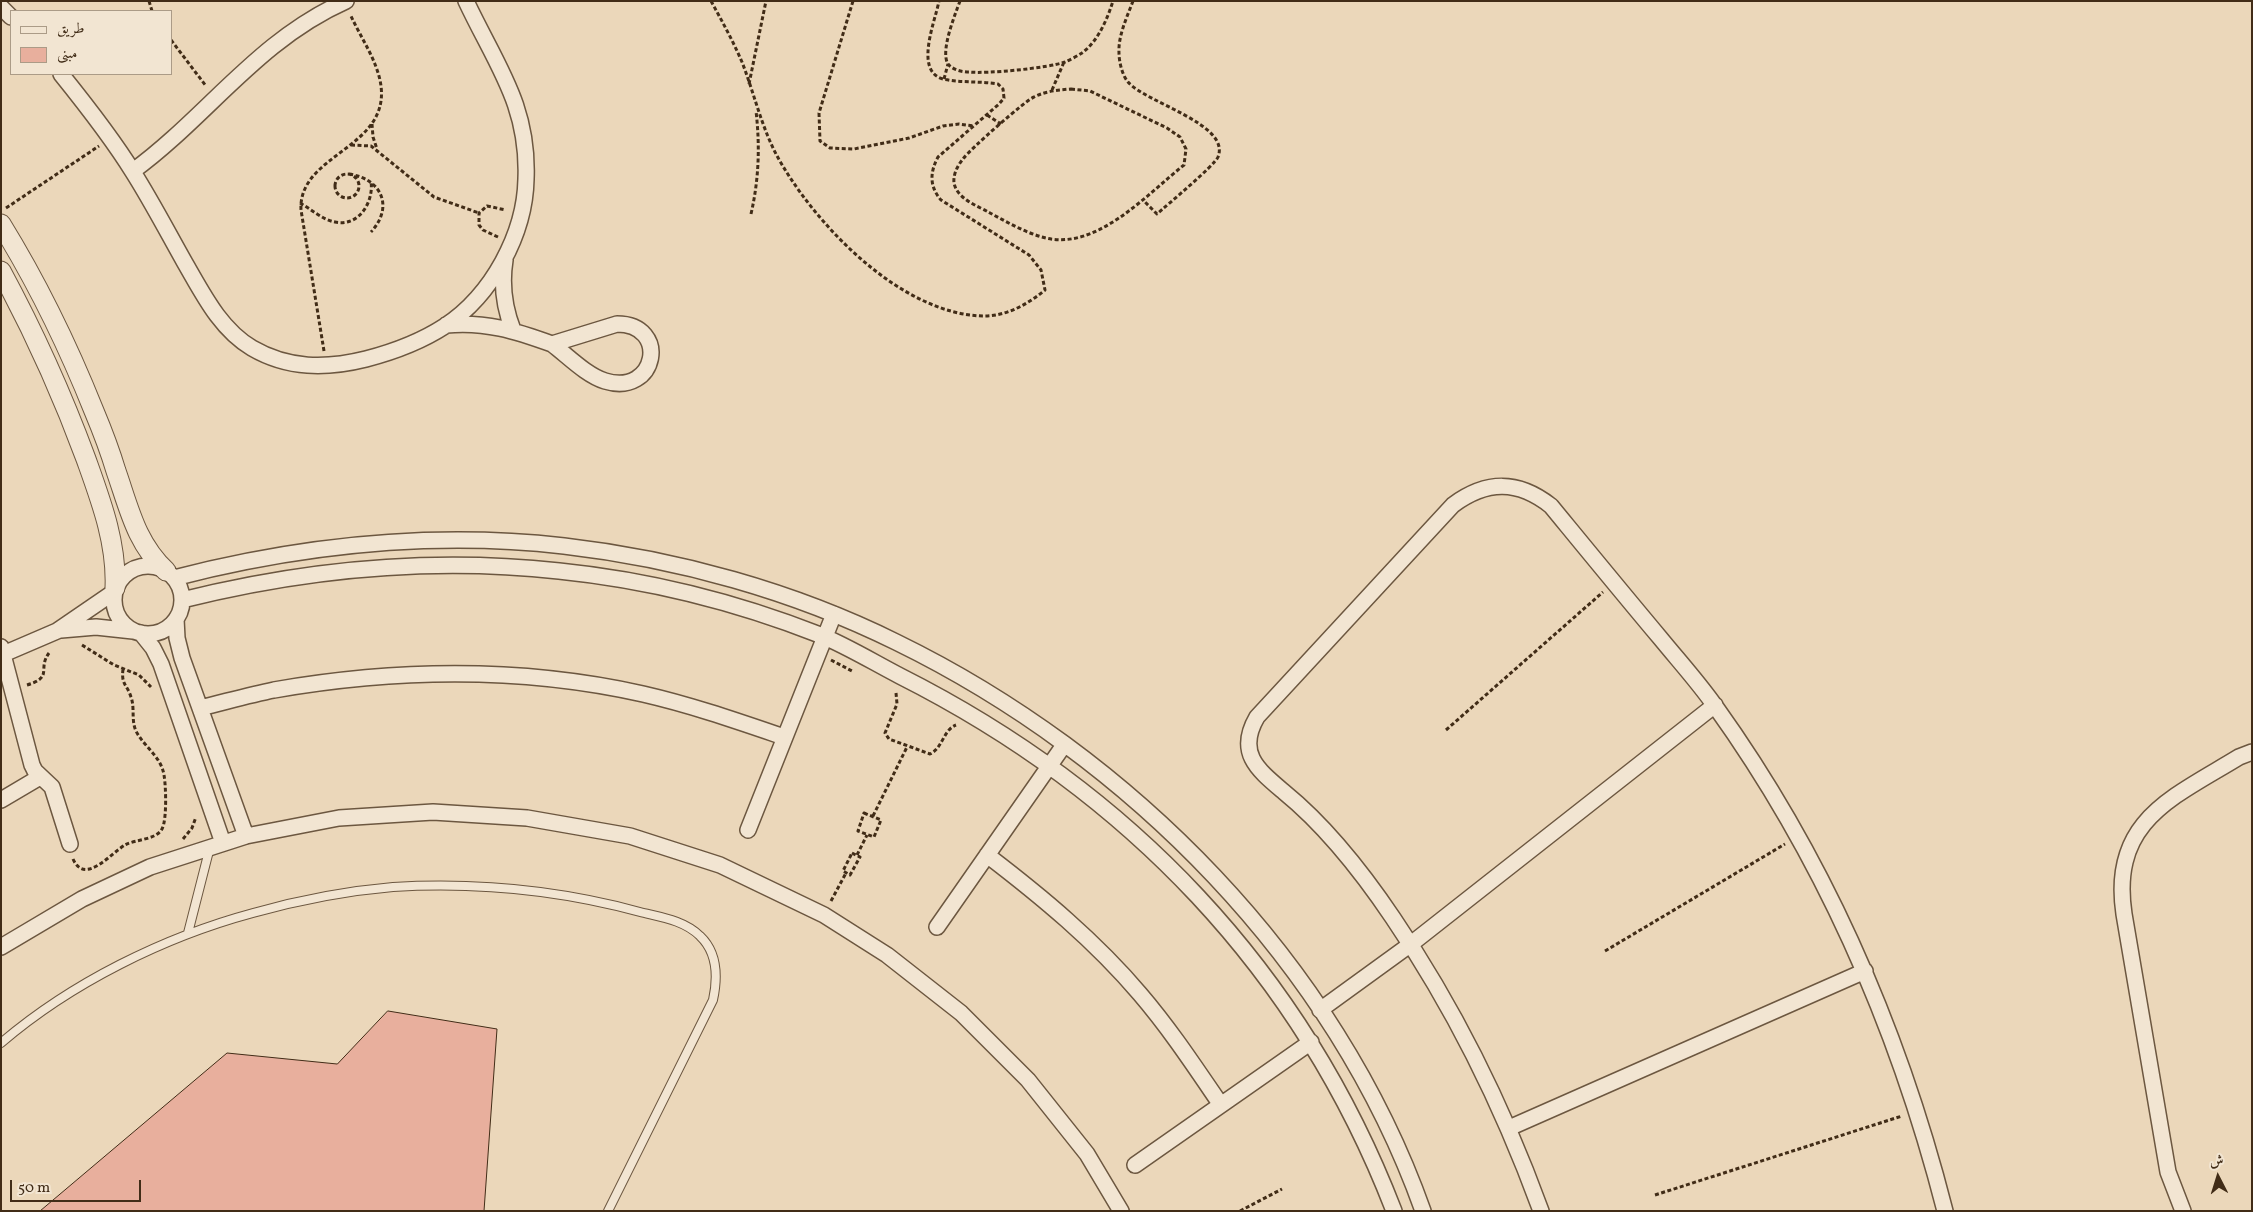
<!DOCTYPE html>
<meta charset="utf-8">
<style>
body{margin:0}
#map{position:relative;width:2253px;height:1212px;overflow:hidden;background:#ebd7ba;font-family:Vollkorn,Amiri,serif}
canvas{display:block}
.frame{position:absolute;inset:0;border:2px solid #412c17;pointer-events:none}
.legend{position:absolute;left:10px;top:10px;width:162px;height:65px;box-sizing:border-box;background:#f2e5d2;border:1px solid #ab9b87;margin:0;padding:6px 9px;list-style:none;font-size:15px;color:#412c17}
.legend li{display:flex;align-items:center;gap:10px;height:25px}
.legend b{width:25px;border:1px solid #ab9b87}
.north{position:absolute;left:2193px;top:1152px;width:50px;height:50px;-webkit-text-stroke:4px #f2e5d2;paint-order:stroke;rotate:355deg;font-size:14px;font-weight:700;line-height:20px;text-align:center;color:#412c17}
.north::after{content:'';display:block;margin:auto;width:18px;height:22px;background:#412c17;clip-path:polygon(50% 0,100% 100%,50% 72%,0 100%)}
.scale{position:absolute;left:10px;top:1180px;width:131px;height:22px;box-sizing:border-box;border:2px solid #412c17;border-top:0;padding-left:6px;font-size:15px;line-height:18px;white-space:nowrap;color:#412c17;-webkit-text-stroke:4px #f2e5d2;paint-order:stroke}
</style>
<div id="map">
<canvas width="2253" height="1212"></canvas>
<div class="frame"></div>
<ul class="legend">
<li><b style="height:6px;background:#f2e5d2"></b>طريق</li>
<li><b style="height:14px;background:#e8af9d"></b>مبنى</li>
</ul>
<div class="north">ش</div>
<div class="scale">50 m</div>
</div>
<script>
const g = document.querySelector('canvas').getContext('2d');
g.lineJoin = 'round';
function fill(path, color) { g.fillStyle = color; g.fill(path, 'evenodd'); }
function strokePath(path, color, width, dash) { g.strokeStyle = color; g.lineWidth = width; g.lineCap = dash ? 'butt' : 'round'; g.setLineDash(dash || []); g.stroke(path); }
const building = new Path2D(`
 M388 1011 497 1029 484 1211H40L227 1053 337 1064Z`);
const path = new Path2D(`
 M149 1 152 11
 M711 1C722 21 733 41 742 62 754 93 761 125 776 154 813 223 901 315 984 316 1007 316 1028 304 1045 290L1041 270 1029 255 941 200C929 186 930 172 938 157L999 104 1004 98 1003 89 998 84C980 81 961 83 943 79 914 71 935 22 939 1
 M853 1 819 113 820 141 830 148 854 149 909 138 943 126 959 124 974 126
 M960 1C955 15 940 51 948 64 953 70 962 72 969 72 986 74 1049 68 1065 62 1070 60 1077 56 1082 53 1098 41 1107 20 1113 1
 M1133 1C1127 17 1118 36 1119 53 1119 61 1122 75 1128 82 1146 103 1231 124 1218 157 1214 166 1167 205 1157 214L1142 199
 M171 40 206 86
 M944 79 948 64
 M749 84 766 1
 M1071 89 1090 91 1167 128 1180 137 1186 149 1184 165C1146 195 1095 253 1042 237 1024 232 1007 222 990 213 978 206 957 199 954 183 953 174 958 165 963 159 969 150 1026 100 1034 97 1046 91 1058 90 1071 89Z
 M1052 90 1064 62
 M987 115 1001 124
 M372 124 373 137 377 149
 M351 145 371 146 434 197 479 213
 M349 174C382 179 394 207 371 232
 M335 186a12 12 0 1 1 24 0a12 12 0 1 1-24 0Z
 M300 203C311 209 323 220 335 222 359 227 374 202 371 181
 M6 208 99 146
 M751 214C759 179 760 146 756 111
 M498 237 483 230 479 225V213L487 206 506 210
 M324 351 301 210C298 154 389 149 381 86 378 62 361 38 351 16
 M82 645 114 665 139 675 151 687
 M831 660 852 671
 M27 685C54 677 37 669 49 653
 M896 693 897 704 885 733 889 739 930 754C943 748 943 730 956 725
 M1446 730 1603 592
 M864 813 881 820 874 837 858 831Z
 M873 816 907 747
 M183 839 192 828 196 817
 M852 853 860 857 850 875 843 871Z
 M857 855 867 835
 M73 859C85 886 111 853 125 845 136 839 156 840 162 829 167 820 166 786 164 775 161 756 144 747 136 731 131 720 135 708 131 697 127 684 121 685 123 669
 M831 901 846 873
 M1605 951 1785 844
 M1655 1195 1902 1116
 M1240 1211 1282 1189`);
const service = new Path2D(`
 M188 933 210 847
 M1 1043C71 983 164 937 253 913 299 900 346 891 393 887 477 882 559 890 640 912 660 917 684 920 700 936 718 953 718 977 713 1000L608 1211`);
const minor = new Path2D(`
 M1 7 11 17
 M61 74C86 105 112 138 133 172 152 202 168 233 185 263 203 294 220 329 252 348 288 369 326 369 366 359 393 352 422 341 445 326 492 295 525 234 526 179 529 105 496 65 466 1
 M133 171C208 116 258 40 346 1
 M505 260C501 285 504 307 513 330
 M617 324C670 324 657 397 605 381 586 375 568 356 552 344Z
 M446 325C485 321 516 331 552 344
 M114 600a34 34 0 1 1 68 0a34 34 0 1 1-68 0Z
 M174 578C302 545 431 531 564 546 677 559 793 591 896 642 1130 756 1335 963 1423 1211
 M182 600C306 569 432 557 559 571 648 580 736 602 820 635 847 646 873 662 900 676 1128 791 1301 970 1394 1211
 M176 619 177 638 182 658 246 836
 M61 630 96 627 133 631
 M141 633 153 648 161 664 223 843
 M1 647 32 765 35 771 52 787 70 844
 M1 655 57 631 114 592
 M200 708C225 702 249 695 274 690 395 669 522 667 643 694 691 705 737 721 784 737
 M1 800 40 777
 M748 830 834 614
 M987 855C1042 897 1095 941 1140 994 1170 1029 1195 1067 1221 1105
 M937 927 1064 745
 M1 947 82 899 150 867 246 836 339 818 433 812 527 818 630 836 720 865 824 915 887 955 961 1013 1028 1080 1087 1154 1121 1211
 M1320 1010 1411 944 1715 705
 M1509 1128 1865 971
 M1135 1165 1311 1042
 M1541 1211C1503 1107 1455 1009 1393 918 1362 872 1327 827 1284 792 1258 770 1236 753 1257 717L1453 505C1487 480 1518 480 1551 506 1588 551 1624 595 1661 639 1679 661 1699 683 1715 706 1824 858 1899 1031 1945 1211
 M2183 1211 2168 1172 2124 914C2110 821 2172 798 2239 757L2252 752`);
const tertiary = new Path2D(`
 M1 224C38 284 68 346 94 411 102 430 110 451 116 471 129 508 136 543 166 571
 M1 271C34 332 62 394 86 459 101 501 117 543 115 588`);
fill(building, '#e8af9d');
strokePath(building, '#412c17', 1);
strokePath(service, '#6c5740', 10);
strokePath(minor, '#6c5740', 18);
strokePath(tertiary, '#6c5740', 21);
strokePath(path, '#412c17', 3, [4, 2.5]);
strokePath(service, '#f2e5d2', 8);
strokePath(minor, '#f2e5d2', 15);
strokePath(tertiary, '#f2e5d2', 19);
</script>
